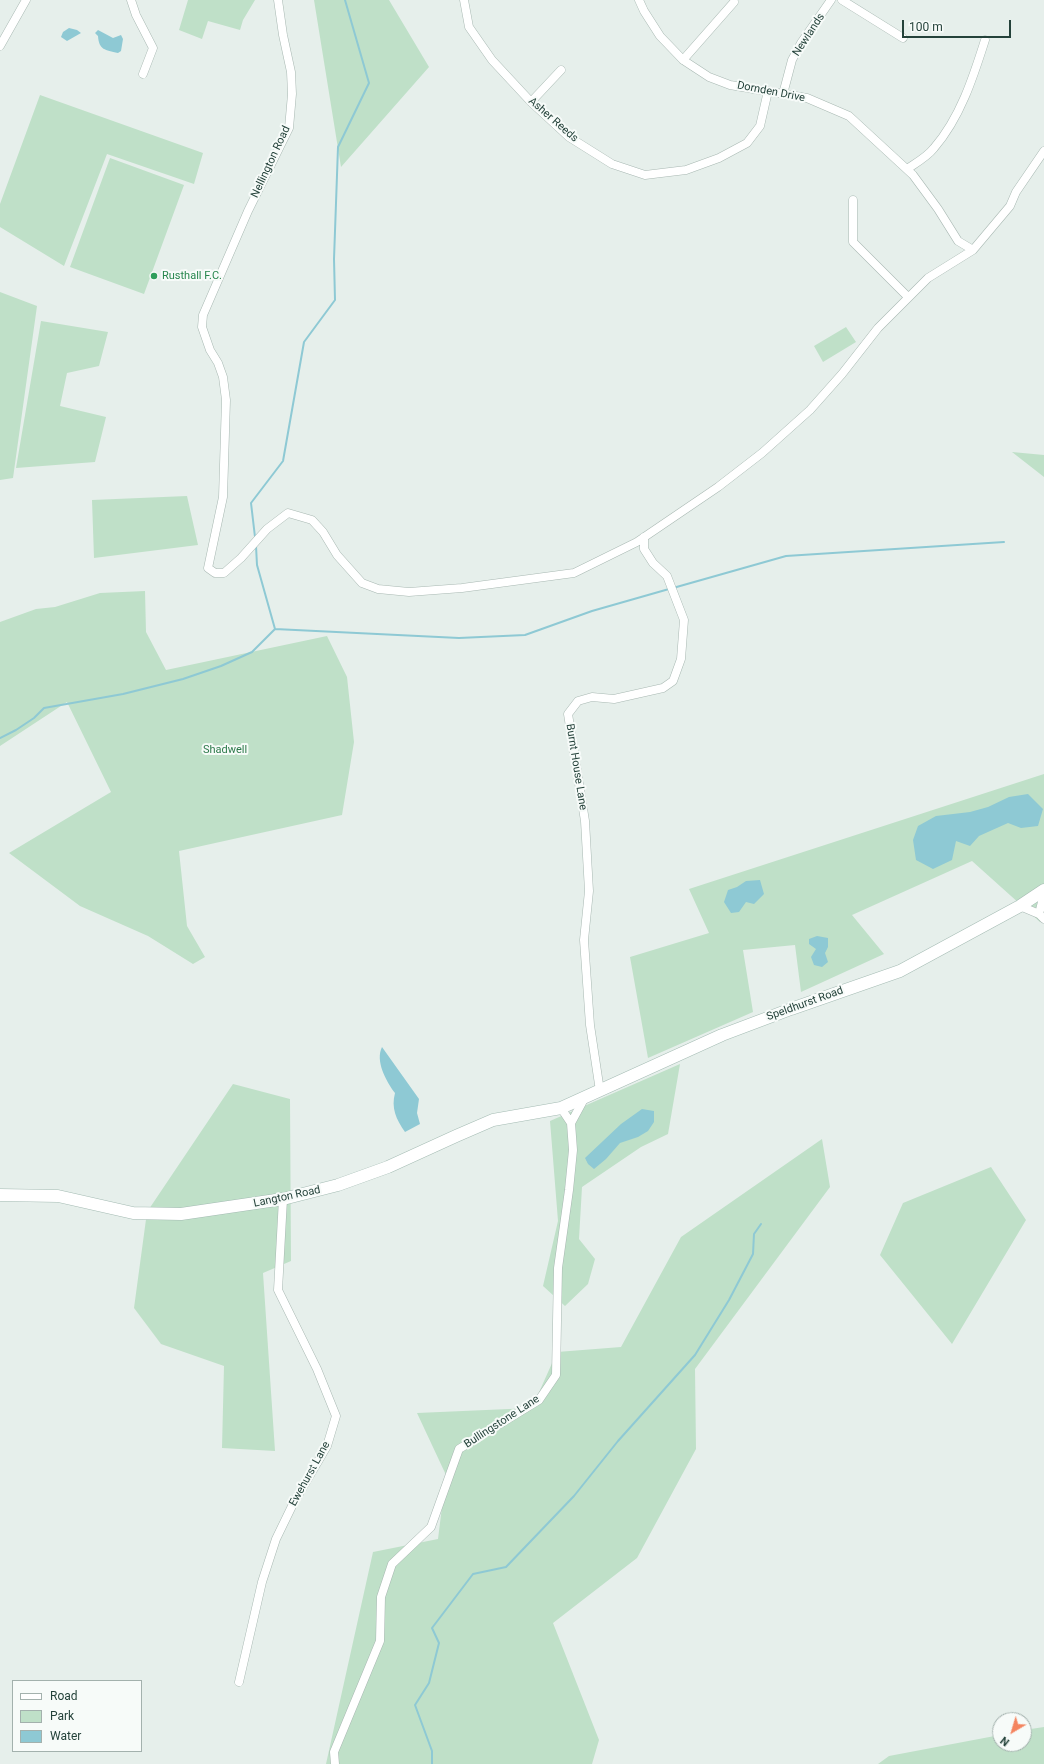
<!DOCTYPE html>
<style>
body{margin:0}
#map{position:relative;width:1044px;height:1764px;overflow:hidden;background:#e6efeb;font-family:Roboto,sans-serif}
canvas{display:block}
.legend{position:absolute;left:12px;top:1680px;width:130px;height:72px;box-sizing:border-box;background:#f7fbf9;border:1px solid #a3b1ad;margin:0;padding:5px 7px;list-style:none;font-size:12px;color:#24423a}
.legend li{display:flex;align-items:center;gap:8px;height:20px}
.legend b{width:20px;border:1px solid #a3b1ad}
.north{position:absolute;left:992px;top:1712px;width:40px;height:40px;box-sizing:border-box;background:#f7fbf9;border:1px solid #a3b1ad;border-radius:50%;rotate:218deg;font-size:11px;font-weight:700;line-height:16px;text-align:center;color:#24423a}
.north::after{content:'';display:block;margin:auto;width:14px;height:18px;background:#f4845f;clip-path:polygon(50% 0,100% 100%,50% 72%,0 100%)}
.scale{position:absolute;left:902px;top:20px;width:109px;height:18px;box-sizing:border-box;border:2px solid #24423a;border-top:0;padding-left:5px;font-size:12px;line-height:14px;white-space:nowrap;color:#24423a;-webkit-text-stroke:3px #f7fbf9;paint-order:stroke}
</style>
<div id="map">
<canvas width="1044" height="1764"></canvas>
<ul class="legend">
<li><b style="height:5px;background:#fff"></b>Road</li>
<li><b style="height:11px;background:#bfe0c8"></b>Park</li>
<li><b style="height:11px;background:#8ec9d4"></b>Water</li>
</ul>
<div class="north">N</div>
<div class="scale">100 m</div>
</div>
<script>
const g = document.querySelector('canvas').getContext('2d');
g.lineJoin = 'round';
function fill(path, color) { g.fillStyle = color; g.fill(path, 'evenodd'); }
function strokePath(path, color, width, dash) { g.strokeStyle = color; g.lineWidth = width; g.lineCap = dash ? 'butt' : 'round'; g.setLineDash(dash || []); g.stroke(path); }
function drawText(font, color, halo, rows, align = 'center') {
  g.font = font + ' Roboto,sans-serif'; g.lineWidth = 4; g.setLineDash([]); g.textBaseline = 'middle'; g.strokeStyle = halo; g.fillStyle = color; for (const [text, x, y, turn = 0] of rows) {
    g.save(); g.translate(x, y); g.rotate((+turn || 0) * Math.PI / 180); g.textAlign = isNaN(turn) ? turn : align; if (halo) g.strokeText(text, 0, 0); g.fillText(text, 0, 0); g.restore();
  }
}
const green = new Path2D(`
 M188 0H255L243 20 240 30 208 21 202 39 179 30Z
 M314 0H389L429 67 341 167Z
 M40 95 203 153 194 184 107 154 64 266 0 227V204Z
 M110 158 184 185 144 294 70 267Z
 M0 292 37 306 13 478 0 480Z
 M41 321 108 332 99 366 67 373 60 406 106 417 95 462 16 468Z
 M846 327 856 342 823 362 814 346Z
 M1012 452 1044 455V477Z
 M187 496 198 545 94 558 92 500Z
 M145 591 146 632 166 670 327 636 347 677 354 742 342 815 179 851 187 926 205 957 193 964 148 936 80 906 9 853 111 792 67 702 0 746V622L36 609 55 607 100 593Z
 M1044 774V919L1040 922 972 861 852 915 884 954 801 992 795 945 743 950 753 1012 648 1058 630 957 709 933 689 889Z
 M680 1064 668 1134 641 1147 582 1187 579 1239 595 1259 588 1284 565 1306 543 1286 558 1221 550 1121Z
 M233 1084 290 1099 291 1261 263 1273 275 1451 222 1448 224 1366 161 1344 134 1308 147 1212Z
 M822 1139 830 1187 695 1369 696 1449 637 1558 553 1623 599 1740 592 1764H326L373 1552 438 1539 446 1475 417 1413 532 1408 557 1352 621 1347 681 1237Z
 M991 1167 1026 1220 952 1344 880 1255 903 1203Z
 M1044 1727V1764H878L889 1756 1000 1735V1744H1024V1730Z`);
const water = new Path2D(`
 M69 28 77 30 81 33 67 41 61 37 63 32Z
 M98 30 113 38 121 35 123 39 121 51 118 53C105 50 99 50 98 36L95 33Z
 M1028 794 1043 809 1038 826 1021 828 1008 823 979 836 970 846 956 841 952 860 933 869 916 860 913 840 918 826 936 816 970 812 988 807 1009 797Z
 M760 880 764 894 754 904 746 902 739 912 731 913 724 902 728 890 737 887 746 881Z
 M817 936 828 938V947L825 953 828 962 822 967 814 965 811 957 816 949 809 944V939Z
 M382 1047 419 1099 417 1113 420 1124 405 1132C396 1119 391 1108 395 1093 386 1081 375 1061 382 1047Z
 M642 1109 654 1111V1122L648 1131 638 1137 620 1143 606 1159 594 1169 588 1164 585 1158 621 1124Z`);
const stream = new Path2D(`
 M255 537 251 503 283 461 304 342 335 300 334 259 338 147 369 83 345 0
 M256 546 257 565 275 629 459 638 525 635 592 611 669 589
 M673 588 786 556 1004 542
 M0 738 16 730 34 718 44 708 123 694 183 679 221 666 252 652 275 629
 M432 1764V1751L415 1705 429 1683 439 1643 432 1628 473 1574 506 1567 574 1496 618 1441 695 1355 729 1300 753 1254 754 1234 761 1224`);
const street = new Path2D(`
 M131 0 136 15 153 48 143 74
 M278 0 283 35 291 72 292 94 289 128 248 211 203 315 202 327 210 350 218 363 223 377 226 400 223 497 208 568 215 573H224L241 558 267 529 288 513 312 520 323 532 337 555 362 583 378 589 409 592 462 588 574 573 637 542 718 487 762 453 810 410 842 374 878 328 928 278 973 250 1010 206 1016 192 1044 151
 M464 0 469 27 492 60 531 102 569 137 612 164 645 175 686 170 719 158 747 143 760 126 768 91
 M639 0 644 11 660 36 683 60 709 77 730 85 807 98 849 116 913 175 938 209 958 241 973 250
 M842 0 903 38
 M0 46 26 0
 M683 60 734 2
 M783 94 792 60 801 43 831 0
 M531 102 561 70
 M907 169C916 163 927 157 934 148 960 118 973 78 985 40
 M853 200V242L908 297
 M1020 906 1039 914 1044 919
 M1039 914 1044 894
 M600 1091 590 1025 584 940 589 891 585 821 568 714 578 701 592 697 614 699 663 688 673 681 681 659 684 620 667 576 653 563 644 549V537
 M571 1123 584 1099
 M239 1682 262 1582 276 1539 293 1504 327 1446 336 1416 317 1369 278 1290 283 1199
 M335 1764 334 1752 380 1641 381 1597 392 1564 431 1527 459 1449 539 1400 556 1375 558 1268 569 1190 573 1150 571 1123 561 1108`);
const secondary = new Path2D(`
 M0 1195 58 1196 133 1213 181 1214 283 1199 338 1185 388 1167 456 1136 493 1120 561 1108 722 1035 791 1009 900 971 1020 906 1044 890`);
const markers = [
 [154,276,4,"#2e9e5b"]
];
const streetNames = [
 ["Newlands",809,35,-57],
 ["Dornden Drive",771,92,11],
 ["Asher Reeds",553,120,41],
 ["Nellington Road",271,162,-65],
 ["Burnt House Lane",576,767,81],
 ["Speldhurst Road",805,1004,-20],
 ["Langton Road",287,1197,-12],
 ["Bullingstone Lane",502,1422,-33],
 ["Ewehurst Lane",310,1474,-61]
];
const leisureNames = [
 ["Rusthall F.C.",162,276]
];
const parkNames = [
 ["Shadwell",225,750]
];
fill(green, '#bfe0c8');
fill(water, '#8ec9d4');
strokePath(stream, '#8ec9d4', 2);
strokePath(street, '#a8b8b2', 9);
strokePath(secondary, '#a4bbb3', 13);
strokePath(street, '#fff', 8);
strokePath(secondary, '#fff', 12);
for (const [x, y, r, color] of markers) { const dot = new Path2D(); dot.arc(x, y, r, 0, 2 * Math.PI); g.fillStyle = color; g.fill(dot); strokePath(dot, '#f7fbf9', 1.5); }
drawText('11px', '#24423a', '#f7fbf9', streetNames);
drawText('11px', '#27864d', '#f7fbf9', leisureNames, 'left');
drawText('11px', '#2d7a4b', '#f7fbf9', parkNames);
</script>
